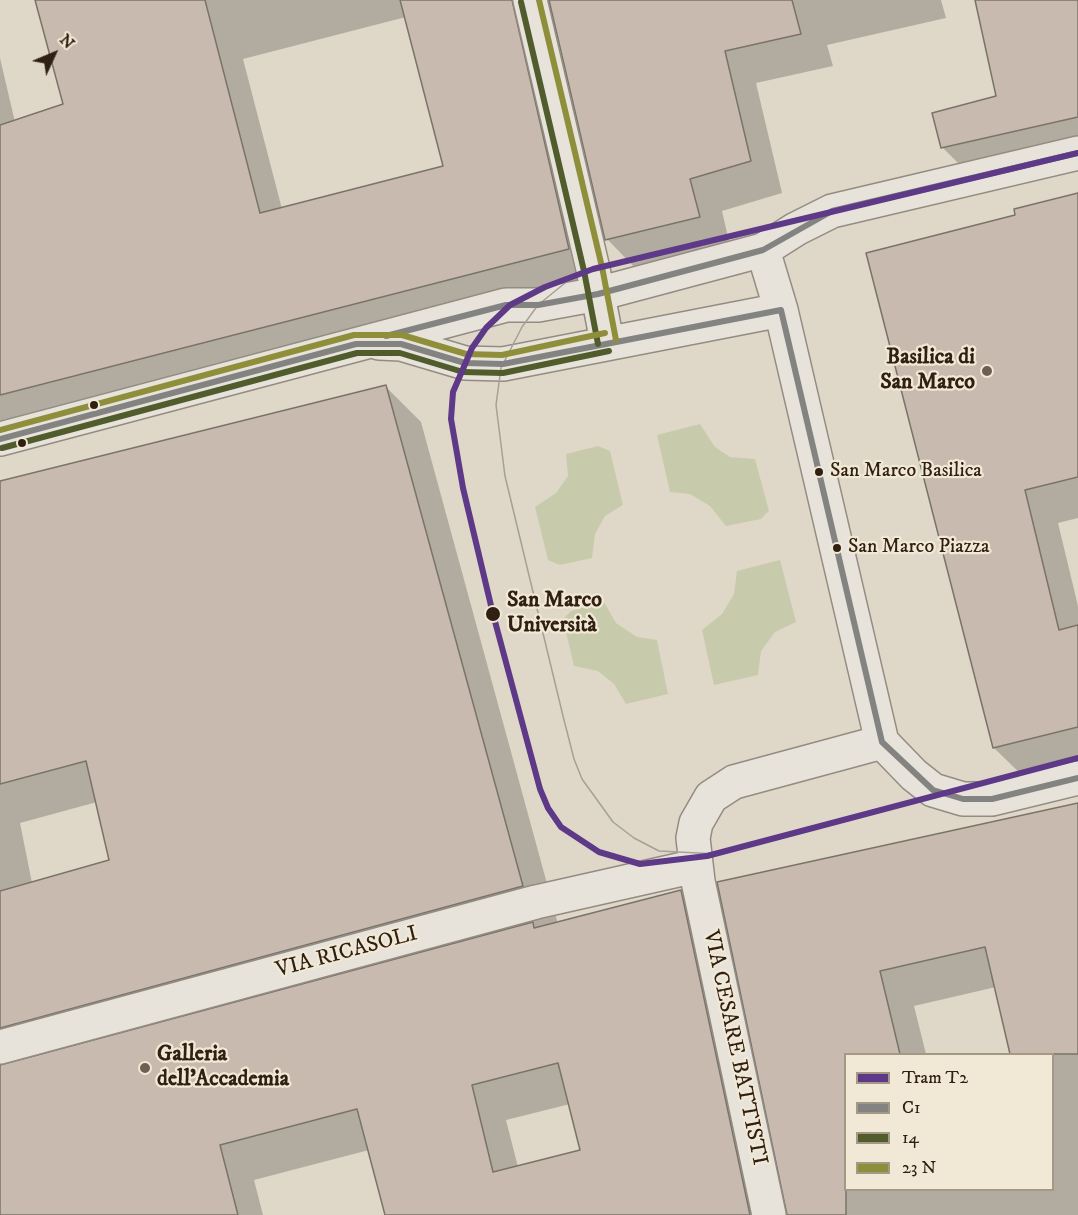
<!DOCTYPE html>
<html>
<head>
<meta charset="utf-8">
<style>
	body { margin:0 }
	#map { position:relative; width:1078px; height:1215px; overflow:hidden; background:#dfd8c8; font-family:"IM FELL DW Pica",serif }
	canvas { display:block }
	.legend { position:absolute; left:844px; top:1053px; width:210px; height:138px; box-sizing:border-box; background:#f1e8d5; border:2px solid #a49887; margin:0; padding:8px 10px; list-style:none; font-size:18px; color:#302013 }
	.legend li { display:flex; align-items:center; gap:12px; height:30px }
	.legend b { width:30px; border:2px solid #a49887 }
	.north { position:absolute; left:24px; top:24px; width:60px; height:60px; -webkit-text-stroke:4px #f1e8d5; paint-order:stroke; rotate:46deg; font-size:16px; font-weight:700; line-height:24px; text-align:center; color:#302013 }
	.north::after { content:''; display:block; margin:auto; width:21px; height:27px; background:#302013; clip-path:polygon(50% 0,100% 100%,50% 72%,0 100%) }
</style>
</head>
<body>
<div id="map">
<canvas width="1078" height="1215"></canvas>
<ul class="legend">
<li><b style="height:8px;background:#5d3988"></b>Tram T2</li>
<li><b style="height:8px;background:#838381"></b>C1</li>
<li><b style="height:8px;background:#515c2d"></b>14</li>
<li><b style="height:8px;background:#8f8f3b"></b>23 N</li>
</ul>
<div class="north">N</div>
</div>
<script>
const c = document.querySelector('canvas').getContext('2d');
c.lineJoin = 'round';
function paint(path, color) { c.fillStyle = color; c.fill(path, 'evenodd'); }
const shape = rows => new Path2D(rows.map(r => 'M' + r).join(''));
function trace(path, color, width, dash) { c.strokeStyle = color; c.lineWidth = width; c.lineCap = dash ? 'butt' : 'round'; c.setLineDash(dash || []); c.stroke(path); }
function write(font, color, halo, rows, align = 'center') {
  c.font = font + ' "IM FELL DW Pica",serif'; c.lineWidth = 4.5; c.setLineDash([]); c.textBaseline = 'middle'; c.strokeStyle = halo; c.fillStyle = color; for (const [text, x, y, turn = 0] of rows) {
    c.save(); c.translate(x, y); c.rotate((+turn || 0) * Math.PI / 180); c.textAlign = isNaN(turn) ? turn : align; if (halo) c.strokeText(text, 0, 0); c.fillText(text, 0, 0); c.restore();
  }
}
const green = shape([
	[700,424,715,447,730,457,755,459,769,511,761,519,726,526,710,506,690,494,670,492,657,435],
	[598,446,610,451,623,505,605,516,595,534,592,558,560,565,548,560,535,507,556,493,568,476,566,454],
	[780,560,796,622,775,632,761,651,758,675,714,685,702,630,722,614,734,594,737,571],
	[604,602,616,623,637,637,657,640,668,694,626,704,614,684,598,671,574,666,563,619,571,611]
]);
const shadow = shape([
	[37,0,941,0,946,18,827,45,833,66,756,83,782,193,722,211,731,250,639,272,607,239,554,16,549,19,601,281,0,437,0,58,15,122,65,105],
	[406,17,445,167,282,209,243,59],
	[979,0,1078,0,1078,158,976,181,943,148,934,114,998,97],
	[1078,194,1078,518,1058,523,1078,606,1078,768,1028,781,994,748,1017,216],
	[386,387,421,422,558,924,680,892,715,927,777,1215,387,1215,369,1150,254,1180,263,1215,0,1215,0,483],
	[97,802,111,861,32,883,20,823],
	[570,1104,582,1151,518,1167,506,1120],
	[1078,804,1078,1215,789,1215,719,883],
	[996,987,1012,1054,1052,1054,1052,1190,846,1190,846,1054,926,1054,914,1006]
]);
const building = shape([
	[35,0,205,0,260,213,443,166,400,0,512,0,569,249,0,395,0,125,63,104,35,0],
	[549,0,792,0,801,34,725,51,751,161,690,179,700,217,605,240,549,0],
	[975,0,1078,0,1078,117,941,148,932,113,996,96,975,0],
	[1078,193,1078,477,1025,490,1059,630,1078,625,1078,727,993,748,866,253,1015,215,1014,209,1078,193],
	[386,385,523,886,0,1028,0,891,109,860,86,761,0,784,0,481,386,385],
	[1078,803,1078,1054,1010,1054,985,947,880,971,900,1054,846,1054,846,1215,787,1215,717,882,1078,803],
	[681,890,750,1215,385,1215,357,1109,220,1145,238,1215,0,1215,0,1065,533,922,534,928,681,890],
	[558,1063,580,1150,493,1172,472,1085,558,1063]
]);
const minor = shape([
	[530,0,593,269,607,342],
	[763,250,781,310,882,742,914,775,933,790,963,799,992,799,1078,778],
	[379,343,401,344,465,363,503,364,781,310],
	[0,439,506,305,538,305,598,294,763,250,796,229,832,211,1078,153],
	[0,1047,536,902,696,866],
	[769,1215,698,881,693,838,696,823,711,797,734,782,882,742]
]);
const tram = shape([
	[591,269,565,283,538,305,522,327,501,368,496,405,505,476,563,716,574,759,582,779,613,822,634,838,659,851,718,854]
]);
const bus1 = shape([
	[386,336,506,305,538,305,598,294,763,250,832,211,1078,153],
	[0,439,356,344,401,344,465,363,503,364,781,310,882,742,933,790,963,799,992,799,1078,778]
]);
const bus2 = shape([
	[521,2,584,271,598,344],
	[2,448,357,353,400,353,463,372,503,373,609,351]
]);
const bus3 = shape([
	[539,0,602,267,616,340],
	[0,430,354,335,402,335,466,354,502,355,605,333]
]);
const tram1 = shape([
	[1078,153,593,269,545,287,510,305,486,328,472,348,453,392,451,419,463,488,493,614,540,789,548,808,561,827,599,852,640,864,707,856,1078,758]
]);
const markers = [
	[987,371,6,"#6d6052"],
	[94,405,5,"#302013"],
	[22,443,5,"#302013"],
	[819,472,5,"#302013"],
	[837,548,5,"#302013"],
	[493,614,8,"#302013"],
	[145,1068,6,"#6d6052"]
];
const busNames = [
	["San Marco Basilica",830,472],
	["San Marco Piazza",848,548]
];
const poiNames = [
	["Basilica di",975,358],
	["San Marco",975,383],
	["Galleria",157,1055,"left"],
	["dell'Accademia",157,1080,"left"]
];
const stopNames = [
	["San Marco",507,601],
	["Università",507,626]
];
const streetNames = [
	["VIA RICASOLI",347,953,-15],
	["VIA CESARE BATTISTI",734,1048,78]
];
paint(green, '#c8cbab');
paint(shadow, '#0003');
paint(building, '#c8baae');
trace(building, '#7a7369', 1.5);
trace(minor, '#938c82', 36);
trace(minor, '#e7e3db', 33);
trace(tram, '#a5a098', 1.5);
trace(bus1, '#838381', 6);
trace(bus2, '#515c2d', 6);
trace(bus3, '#8f8f3b', 6);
trace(tram1, '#5d3988', 6);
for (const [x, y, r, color] of markers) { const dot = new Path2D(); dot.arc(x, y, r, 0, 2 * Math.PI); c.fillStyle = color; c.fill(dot); trace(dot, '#f1e8d5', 2); }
write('20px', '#302013', '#f1e8d5', busNames, 'left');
write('bold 22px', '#302013', '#f1e8d5', poiNames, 'right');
write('bold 22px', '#302013', '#f1e8d5', stopNames, 'left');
write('22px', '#302013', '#f1e8d5', streetNames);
</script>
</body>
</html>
